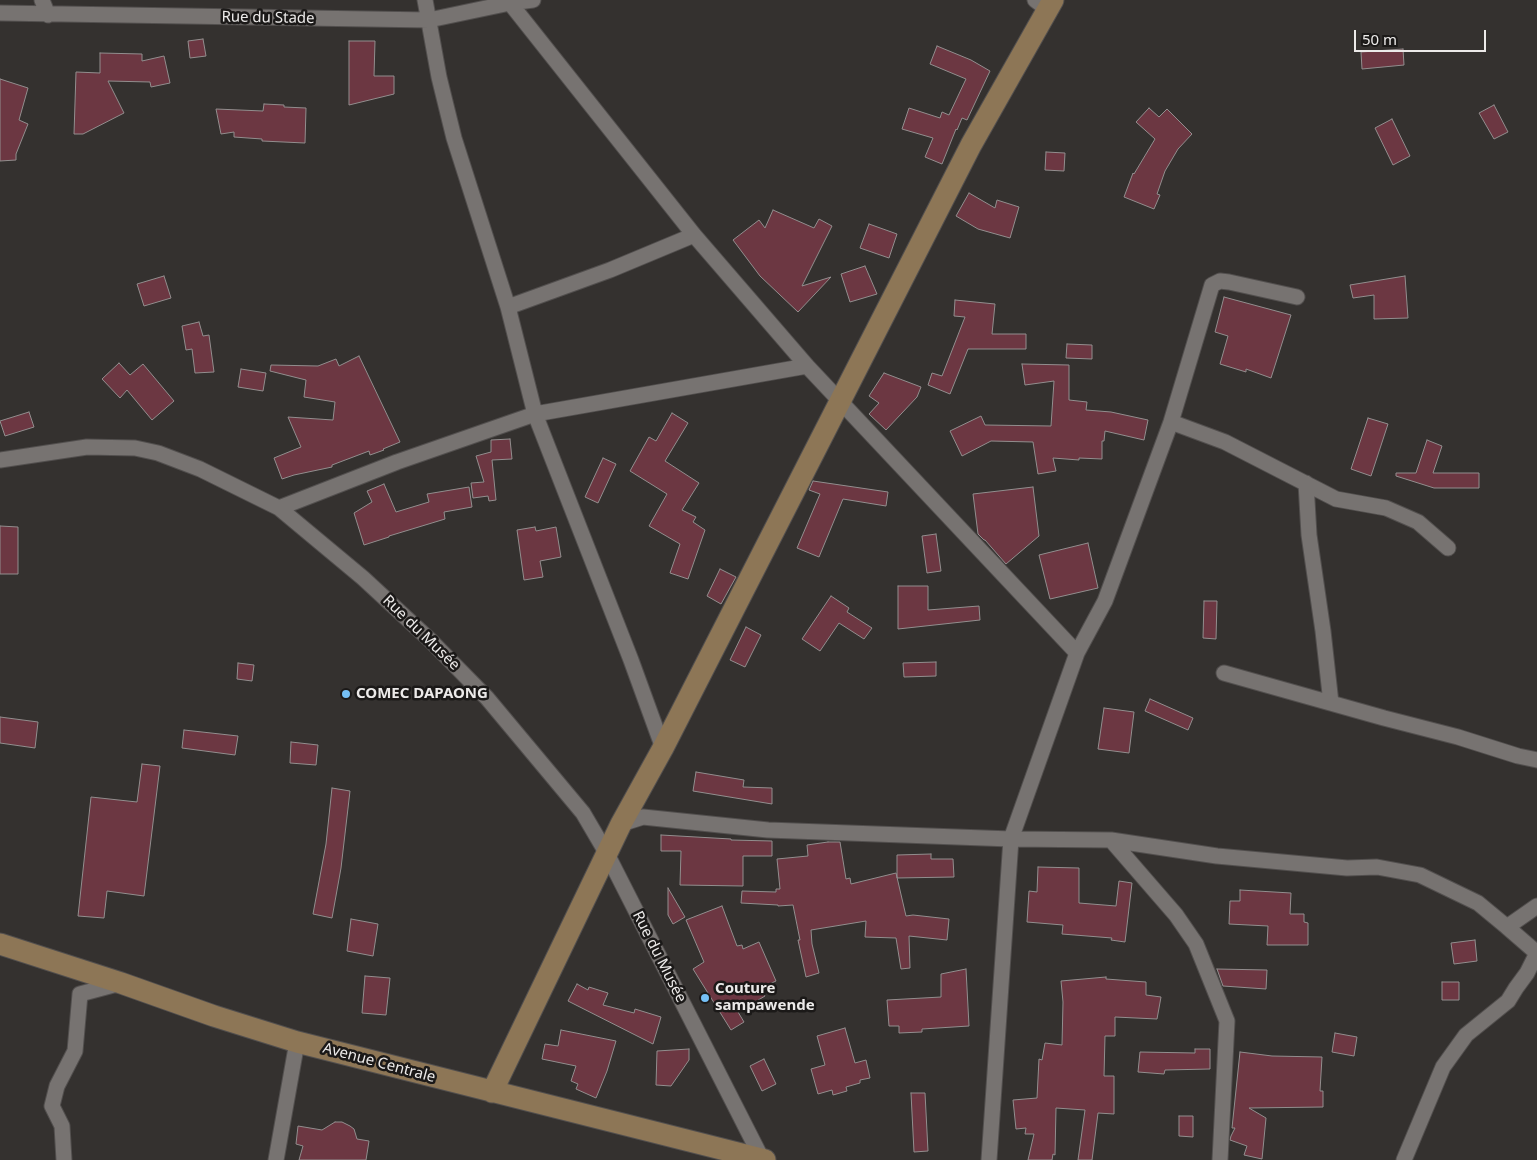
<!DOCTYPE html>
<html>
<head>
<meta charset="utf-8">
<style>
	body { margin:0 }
	#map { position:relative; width:1537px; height:1160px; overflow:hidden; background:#34312f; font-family:"Noto Sans",sans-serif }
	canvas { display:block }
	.scale { position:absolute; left:1354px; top:30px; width:132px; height:22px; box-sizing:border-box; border:2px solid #eceae9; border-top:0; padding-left:6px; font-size:15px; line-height:18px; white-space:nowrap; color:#eceae9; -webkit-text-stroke:4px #1b1918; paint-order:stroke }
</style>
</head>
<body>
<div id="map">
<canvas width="1537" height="1160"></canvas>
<div class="scale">50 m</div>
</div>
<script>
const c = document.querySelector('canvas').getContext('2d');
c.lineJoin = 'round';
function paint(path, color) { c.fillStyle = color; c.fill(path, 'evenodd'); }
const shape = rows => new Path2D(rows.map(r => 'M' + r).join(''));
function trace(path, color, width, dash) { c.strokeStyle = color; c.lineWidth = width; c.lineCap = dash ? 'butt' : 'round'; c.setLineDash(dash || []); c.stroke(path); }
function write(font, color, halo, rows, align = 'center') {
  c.font = font + ' "Noto Sans",sans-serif'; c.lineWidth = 5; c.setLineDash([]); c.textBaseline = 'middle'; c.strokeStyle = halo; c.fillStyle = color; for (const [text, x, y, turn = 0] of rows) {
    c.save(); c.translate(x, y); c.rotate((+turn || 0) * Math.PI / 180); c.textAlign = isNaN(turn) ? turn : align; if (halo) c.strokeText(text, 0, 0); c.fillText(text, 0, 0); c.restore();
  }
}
const building = shape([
	[203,39,206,56,190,58,188,41,203,39],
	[349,41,375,41,374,76,394,76,394,94,349,105,349,41],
	[937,46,971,60,990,71,967,120,962,118,957,130,956,129,942,164,925,157,933,138,902,129,909,108,940,118,942,112,949,115,966,79,930,64,937,46],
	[1403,49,1404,65,1362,69,1361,52,1403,49],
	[100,53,142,54,142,61,164,56,170,83,151,87,150,82,108,81,124,113,83,134,74,134,76,72,100,73,100,53],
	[0,79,28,88,19,120,28,124,16,154,16,160,0,161,0,79],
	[264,104,284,105,284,107,306,108,305,143,262,141,262,139,234,137,234,132,221,134,216,109,263,111,264,104],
	[1494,105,1508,132,1494,139,1479,113,1494,105],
	[1149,108,1159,117,1167,109,1192,134,1178,149,1165,171,1157,194,1160,195,1154,209,1124,197,1133,173,1134,174,1155,139,1136,122,1149,108],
	[1392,119,1410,156,1393,165,1375,128,1392,119],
	[1046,152,1065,153,1064,171,1045,170,1046,152],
	[969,193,995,208,997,200,1019,207,1010,238,978,229,956,216,969,193],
	[773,210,814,228,819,219,832,226,802,286,831,277,798,312,760,276,733,240,759,220,765,228,773,210],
	[869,224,897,234,889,258,860,248,869,224],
	[865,266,877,294,850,302,841,274,865,266],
	[164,276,171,298,144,306,137,284,164,276],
	[1405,276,1408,318,1374,319,1374,295,1353,298,1350,285,1405,276],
	[1224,297,1291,315,1271,378,1246,369,1246,372,1220,364,1228,336,1215,332,1224,297],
	[955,300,995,304,992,334,1026,334,1026,349,968,349,950,394,928,385,932,373,942,376,965,317,954,316,955,300],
	[199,322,203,336,209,335,214,372,195,373,192,349,186,350,182,326,199,322],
	[1067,344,1092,345,1092,359,1066,358,1067,344],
	[359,356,400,442,383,449,384,450,370,455,369,451,332,465,332,467,294,475,282,479,274,458,301,447,288,417,333,420,335,402,304,397,306,380,270,371,271,365,318,366,336,359,339,366,359,356],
	[119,363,130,375,143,364,174,401,152,420,127,390,120,398,102,379,119,363],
	[1022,364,1069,365,1069,400,1087,402,1086,410,1111,412,1148,420,1144,440,1105,431,1104,441,1102,441,1102,459,1079,458,1079,460,1053,458,1056,471,1038,474,1033,442,991,441,962,456,950,431,981,416,985,425,1051,426,1054,381,1025,385,1022,364],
	[241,369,266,373,263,391,238,387,241,369],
	[884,373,921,387,917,397,886,430,869,414,879,403,869,396,884,373],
	[29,412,34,427,5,436,0,421,29,412],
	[672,413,688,423,665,461,699,483,682,510,696,517,693,522,705,530,688,579,670,573,680,544,649,526,667,494,630,471,649,437,656,441,672,413],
	[1368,418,1388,424,1371,476,1351,469,1368,418],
	[510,439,512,459,492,460,496,500,489,501,488,496,473,498,471,483,484,482,476,456,491,452,491,440,510,439],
	[1427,440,1442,446,1433,473,1479,473,1479,488,1434,488,1396,476,1396,473,1416,473,1427,440],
	[603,458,616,464,598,503,585,497,603,458],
	[813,481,888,492,886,506,843,499,819,557,797,548,820,494,809,490,813,481],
	[384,484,396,512,429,502,427,494,469,487,472,507,444,512,445,519,389,536,389,537,364,545,354,513,372,502,367,491,384,484],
	[1033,487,1039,536,1006,564,985,540,984,540,978,534,973,494,1033,487],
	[0,526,18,527,18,574,0,574,0,526],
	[535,527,536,531,556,527,561,557,540,561,543,577,524,580,517,530,535,527],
	[936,534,941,571,927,573,922,536,936,534],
	[1088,543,1098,588,1050,599,1039,555,1088,543],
	[720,569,736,577,721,604,707,596,720,569],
	[898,586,928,586,928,610,979,606,980,620,898,629,898,586],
	[831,596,849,608,847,612,872,628,864,639,839,623,820,651,802,639,831,596],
	[1204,601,1217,601,1216,639,1203,638,1204,601],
	[746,627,761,635,745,667,730,660,746,627],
	[936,662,936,676,904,677,903,663,936,662],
	[238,663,254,665,252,681,237,679,238,663],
	[1150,699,1193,718,1188,730,1145,711,1150,699],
	[1104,708,1134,712,1129,753,1098,749,1104,708],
	[0,717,38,722,35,748,0,743,0,717],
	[184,730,238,736,235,755,182,748,184,730],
	[291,742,318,745,316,765,290,763,291,742],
	[142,764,160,766,144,896,107,891,104,918,78,916,91,797,137,802,142,764],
	[696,772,744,780,743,787,772,788,772,804,693,791,696,772],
	[332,788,350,791,341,868,332,918,313,914,326,844,332,788],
	[661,835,731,839,731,840,772,841,772,856,743,856,743,886,680,885,681,851,661,851,661,835],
	[828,842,840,842,846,879,850,878,851,884,896,873,906,916,913,915,949,919,947,940,909,936,910,968,901,969,896,938,865,937,866,921,811,930,812,944,819,973,806,977,798,940,800,940,793,905,778,906,778,905,741,903,742,891,776,892,776,889,780,889,777,859,808,856,807,845,828,842],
	[931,854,931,859,953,859,954,877,897,878,897,855,931,854],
	[1038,867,1079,868,1079,903,1116,906,1119,881,1132,883,1125,942,1111,940,1112,938,1062,934,1063,925,1027,922,1029,891,1037,892,1038,867],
	[668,888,685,917,673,924,668,915,668,888],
	[1240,890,1291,893,1290,914,1304,914,1304,922,1308,923,1308,945,1267,945,1268,926,1229,924,1230,901,1240,901,1240,890],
	[722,906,737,946,742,945,743,949,759,942,776,981,760,988,765,996,738,1012,744,1022,731,1030,693,969,704,962,686,920,722,906],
	[351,919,378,924,373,956,347,951,351,919],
	[1475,940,1477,961,1454,964,1451,943,1475,940],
	[966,969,969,1026,922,1029,922,1032,899,1033,899,1026,889,1026,887,1000,941,997,941,974,966,969],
	[1217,969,1267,970,1266,989,1223,986,1217,969],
	[365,976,390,978,386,1015,362,1013,365,976],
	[1106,977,1106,979,1146,982,1146,995,1161,997,1157,1019,1115,1017,1115,1036,1105,1036,1104,1076,1114,1076,1114,1114,1098,1113,1092,1160,1078,1160,1085,1110,1056,1108,1055,1155,1053,1154,1052,1160,1028,1160,1034,1134,1025,1134,1026,1128,1016,1129,1013,1100,1037,1098,1039,1059,1042,1060,1045,1043,1062,1045,1063,1002,1061,981,1106,977],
	[1442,982,1459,982,1459,1000,1442,1000,1442,982],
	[577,984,588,990,589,987,608,993,603,1005,634,1013,635,1009,661,1017,653,1044,568,1001,577,984],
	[845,1028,855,1063,866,1060,870,1078,860,1080,860,1083,846,1087,847,1091,833,1095,832,1090,818,1094,811,1069,825,1065,817,1036,845,1028],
	[561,1030,616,1041,607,1071,596,1098,576,1089,578,1084,571,1081,576,1066,542,1059,545,1044,558,1046,561,1030],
	[1335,1033,1357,1037,1354,1056,1332,1052,1335,1033],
	[689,1049,689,1060,671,1086,656,1085,657,1051,689,1049],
	[1195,1049,1210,1049,1210,1069,1165,1070,1164,1074,1138,1072,1140,1052,1195,1053,1195,1049],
	[1240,1052,1272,1056,1322,1057,1320,1091,1323,1091,1323,1107,1249,1108,1266,1118,1262,1159,1244,1155,1247,1146,1230,1140,1231,1136,1235,1128,1232,1128,1240,1052],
	[764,1059,776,1084,762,1091,750,1066,764,1059],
	[911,1093,925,1093,928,1151,914,1152,911,1093],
	[1179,1116,1193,1116,1193,1137,1179,1136,1179,1116],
	[335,1122,342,1122,350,1126,354,1129,357,1139,369,1141,366,1160,299,1160,303,1146,296,1144,298,1126,322,1130,335,1122]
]);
const street = shape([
	[42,0,48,15],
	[425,0,439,77,454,138,508,307,535,414,631,660,663,748],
	[1035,0,1047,9],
	[510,3,694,235,807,366,1077,653,1011,839,989,1160],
	[0,13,429,20,510,3,533,0],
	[508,307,610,270,694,235],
	[1171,422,1225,442,1336,499,1386,508,1418,522,1448,548],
	[0,460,87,447,135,448,158,453,200,469,279,508,363,578,430,640,487,698,583,813,607,854,762,1159,760,1160],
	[1306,483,1309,535,1323,631,1331,703],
	[279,508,397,462,535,414,807,366],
	[1077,653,1105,601,1171,422,1212,285,1220,281,1229,282,1297,297],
	[1224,673,1384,718,1458,737,1518,756,1537,760],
	[621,824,643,817,768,830,1011,839,1111,840,1176,915,1196,944,1227,1021,1220,1160],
	[1111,840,1217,856,1347,868,1377,867,1420,875,1478,903,1507,927,1537,906],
	[64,1160,62,1126,52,1106,57,1086,75,1051,80,994,121,983],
	[276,1160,297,1042],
	[1404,1160,1443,1067,1466,1035,1508,1001,1516,988,1527,973,1537,953,1507,927]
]);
const secondary = shape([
	[0,944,121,983,214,1016,297,1042,765,1160],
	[492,1092,621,824,663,748,971,145,1053,0]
]);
const markers = [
	[346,694,5,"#75c0f6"],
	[705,998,5,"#75c0f6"]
];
const streetNames = [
	["Rue du Stade",268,18,1],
	["Rue du Musée",421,633,44],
	["Rue du Musée",659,957,63],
	["Avenue Centrale",379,1063,15]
];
const poiNames = [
	["COMEC DAPAONG",356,694],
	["Couture",715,989],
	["sampawende",715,1006]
];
paint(building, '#6c3742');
trace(building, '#928e8e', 1);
trace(street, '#524f4e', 17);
trace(secondary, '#524f4e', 23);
trace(street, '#777371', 15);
trace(secondary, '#8d7656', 21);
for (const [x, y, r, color] of markers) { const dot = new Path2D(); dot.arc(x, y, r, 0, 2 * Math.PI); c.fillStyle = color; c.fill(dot); trace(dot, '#1b1918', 2); }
write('15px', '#eceae9', '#1b1918', streetNames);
write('bold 15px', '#eceae9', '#1b1918', poiNames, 'left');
</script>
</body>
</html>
